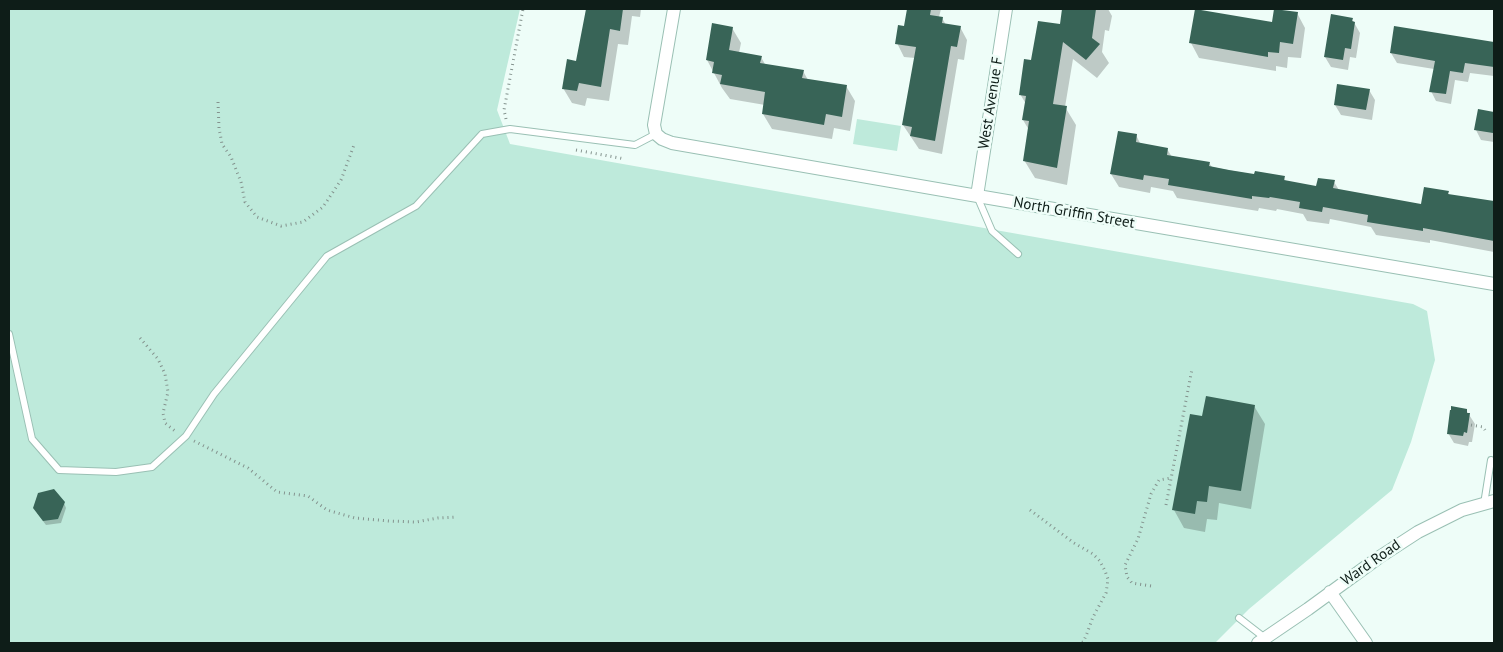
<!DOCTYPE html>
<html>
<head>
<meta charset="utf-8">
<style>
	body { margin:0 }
	#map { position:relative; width:1503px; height:652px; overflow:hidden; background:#eefdf8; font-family:"PT Sans",sans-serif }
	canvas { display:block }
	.frame { position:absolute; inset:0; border:10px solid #0e1d18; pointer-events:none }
</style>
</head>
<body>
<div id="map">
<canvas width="1503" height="652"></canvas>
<div class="frame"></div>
</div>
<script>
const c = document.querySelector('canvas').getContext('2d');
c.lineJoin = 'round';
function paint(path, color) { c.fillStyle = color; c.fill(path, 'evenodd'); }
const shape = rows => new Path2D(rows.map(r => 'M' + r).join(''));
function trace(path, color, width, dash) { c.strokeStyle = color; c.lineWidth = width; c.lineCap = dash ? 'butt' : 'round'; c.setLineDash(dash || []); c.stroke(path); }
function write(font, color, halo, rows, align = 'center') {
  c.font = font + ' "PT Sans",sans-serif'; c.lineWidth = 5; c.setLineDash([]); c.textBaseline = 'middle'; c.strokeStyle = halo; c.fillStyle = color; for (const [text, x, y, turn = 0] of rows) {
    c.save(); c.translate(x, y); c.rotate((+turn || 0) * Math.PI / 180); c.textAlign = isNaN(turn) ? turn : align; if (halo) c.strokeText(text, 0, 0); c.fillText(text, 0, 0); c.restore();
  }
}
const green = shape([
	[9,9,520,9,497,110,510,144,1413,304,1427,311,1435,360,1411,442,1392,490,1249,609,1215,643,9,643],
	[857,119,901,126,897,151,853,144]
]);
const shadow = shape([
	[587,9,641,9,640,17,632,16,628,45,618,44,609,101,587,98,585,106,572,103,563,88,578,62],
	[909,9,941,9,939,17,942,18,946,25,960,27,967,40,964,60,958,59,942,154,919,149,903,125,915,58,904,57,897,43,906,27],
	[1063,9,1108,9,1112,16,1109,31,1105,30,1102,52,1109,63,1097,78,1073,59,1065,107,1076,125,1067,185,1035,178,1024,160,1029,130,1023,120,1026,104,1020,94,1032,61,1061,25],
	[1297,13,1305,28,1301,58,1288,57,1287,68,1276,66,1276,71,1199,58,1191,43,1273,23],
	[1352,19,1360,33,1356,58,1350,57,1348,70,1331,67,1325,57],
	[732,28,741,43,739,53,761,57,766,66,803,71,808,80,846,86,855,101,850,131,834,128,832,139,772,129,763,114,765,105,730,99,722,88,707,60],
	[1395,28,1494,43,1494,76,1470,73,1468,82,1455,80,1451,104,1436,101,1431,91,1434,69,1397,63,1391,53],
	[1369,90,1375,100,1372,120,1341,115,1335,105],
	[1479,111,1494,113,1494,142,1481,140,1476,130],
	[1119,132,1136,135,1141,145,1167,149,1172,157,1209,163,1212,167,1255,175,1284,177,1286,182,1317,187,1334,182,1339,190,1422,206,1448,192,1449,195,1494,202,1494,252,1430,240,1430,243,1376,235,1371,227,1330,219,1329,224,1307,221,1303,214,1277,209,1276,211,1259,208,1258,211,1177,198,1173,191,1151,187,1150,193,1119,187,1111,174],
	[1254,406,1265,424,1251,509,1219,503,1217,520,1207,519,1205,532,1184,528,1174,510,1203,418],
	[1466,410,1475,424,1472,442,1469,442,1468,446,1454,443,1448,433],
	[64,503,66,508,61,523,46,525,37,513]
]);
const building = shape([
	[586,9,623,9,620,31,610,29,601,87,579,83,577,91,562,89,567,59,576,61],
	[907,9,931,9,930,15,943,17,942,23,961,26,957,47,951,46,935,141,910,136,912,127,902,125,916,47,895,44,898,25,904,26],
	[1062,9,1096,9,1092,38,1100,44,1086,60,1063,42,1053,104,1067,106,1057,168,1023,161,1029,121,1022,120,1026,96,1019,95,1024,59,1031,60,1038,21,1060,24],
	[1195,9,1272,22,1274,9,1298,12,1293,44,1280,42,1279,53,1268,52,1268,57,1189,43],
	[1331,14,1353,18,1352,21,1355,22,1351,49,1345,48,1343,60,1324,57],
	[712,23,733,27,729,50,762,56,760,63,804,70,802,78,847,85,842,117,826,114,824,125,762,114,765,92,720,84,722,75,712,73,714,62,706,60],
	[1394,26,1494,42,1494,67,1465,63,1463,73,1450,71,1446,94,1429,92,1435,61,1390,53],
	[1337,84,1370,89,1366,110,1334,105],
	[1478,109,1494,112,1493,133,1474,130],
	[1118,131,1137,134,1136,142,1168,148,1167,155,1210,162,1209,166,1229,170,1254,174,1255,171,1285,176,1284,180,1316,186,1318,178,1335,180,1333,188,1421,204,1424,187,1449,191,1448,194,1494,201,1494,241,1423,228,1423,231,1367,222,1368,215,1323,207,1322,212,1299,208,1300,202,1270,197,1269,198,1252,196,1252,199,1168,185,1169,179,1144,175,1143,180,1110,174],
	[1206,396,1255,405,1241,491,1209,486,1207,502,1197,501,1195,514,1172,510,1190,414,1202,416],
	[1451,406,1467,409,1467,413,1470,413,1467,433,1464,432,1463,436,1447,434,1450,410,1451,410],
	[54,489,65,502,58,519,43,521,33,508,38,493]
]);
const path = shape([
	[218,102,219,128,222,144,231,157,241,182,245,202,257,217,281,226,303,222,323,207,341,180,354,145],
	[506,119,504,110,523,9],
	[576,150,625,159],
	[140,338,158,359,165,374,168,392,163,413,165,423,175,431],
	[1471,425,1483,427,1485,430],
	[194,441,248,468,277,492,308,496,327,510,355,518,389,521,416,522,438,518,456,517],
	[1166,505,1192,369],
	[1030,510,1074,543,1093,554,1100,561,1105,571,1108,579,1106,593,1093,617,1086,636,1083,642,1080,643],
	[1151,586,1132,583,1127,577,1125,565,1138,539,1151,494,1159,480,1171,478]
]);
const lane = shape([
	[977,196,992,231,1018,254],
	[9,334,32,439,59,470,116,472,152,467,186,436,214,394,327,256,416,206,482,134,510,129,635,145,656,134],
	[1484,504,1491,460],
	[1239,618,1265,638]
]);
const street = shape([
	[674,9,654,125,656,134,662,139,672,143,960,193,1494,284],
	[977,196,1006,9],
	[1330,592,1366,643],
	[1258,643,1308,609,1378,558,1418,532,1462,510,1494,501]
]);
const streetNames = [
	["West Avenue F",991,103,-81],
	["North Griffin Street",1074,213,10],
	["Ward Road",1371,563,-35]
];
paint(green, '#beeadb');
paint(shadow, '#0003');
paint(building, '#386457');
trace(lane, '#9ac0b4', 8);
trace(street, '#9ac0b4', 14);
trace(path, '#84938e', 3, [1, 4]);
trace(lane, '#fff', 6);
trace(street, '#fff', 12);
write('15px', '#0e1d18', '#eefdf8', streetNames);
</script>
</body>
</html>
